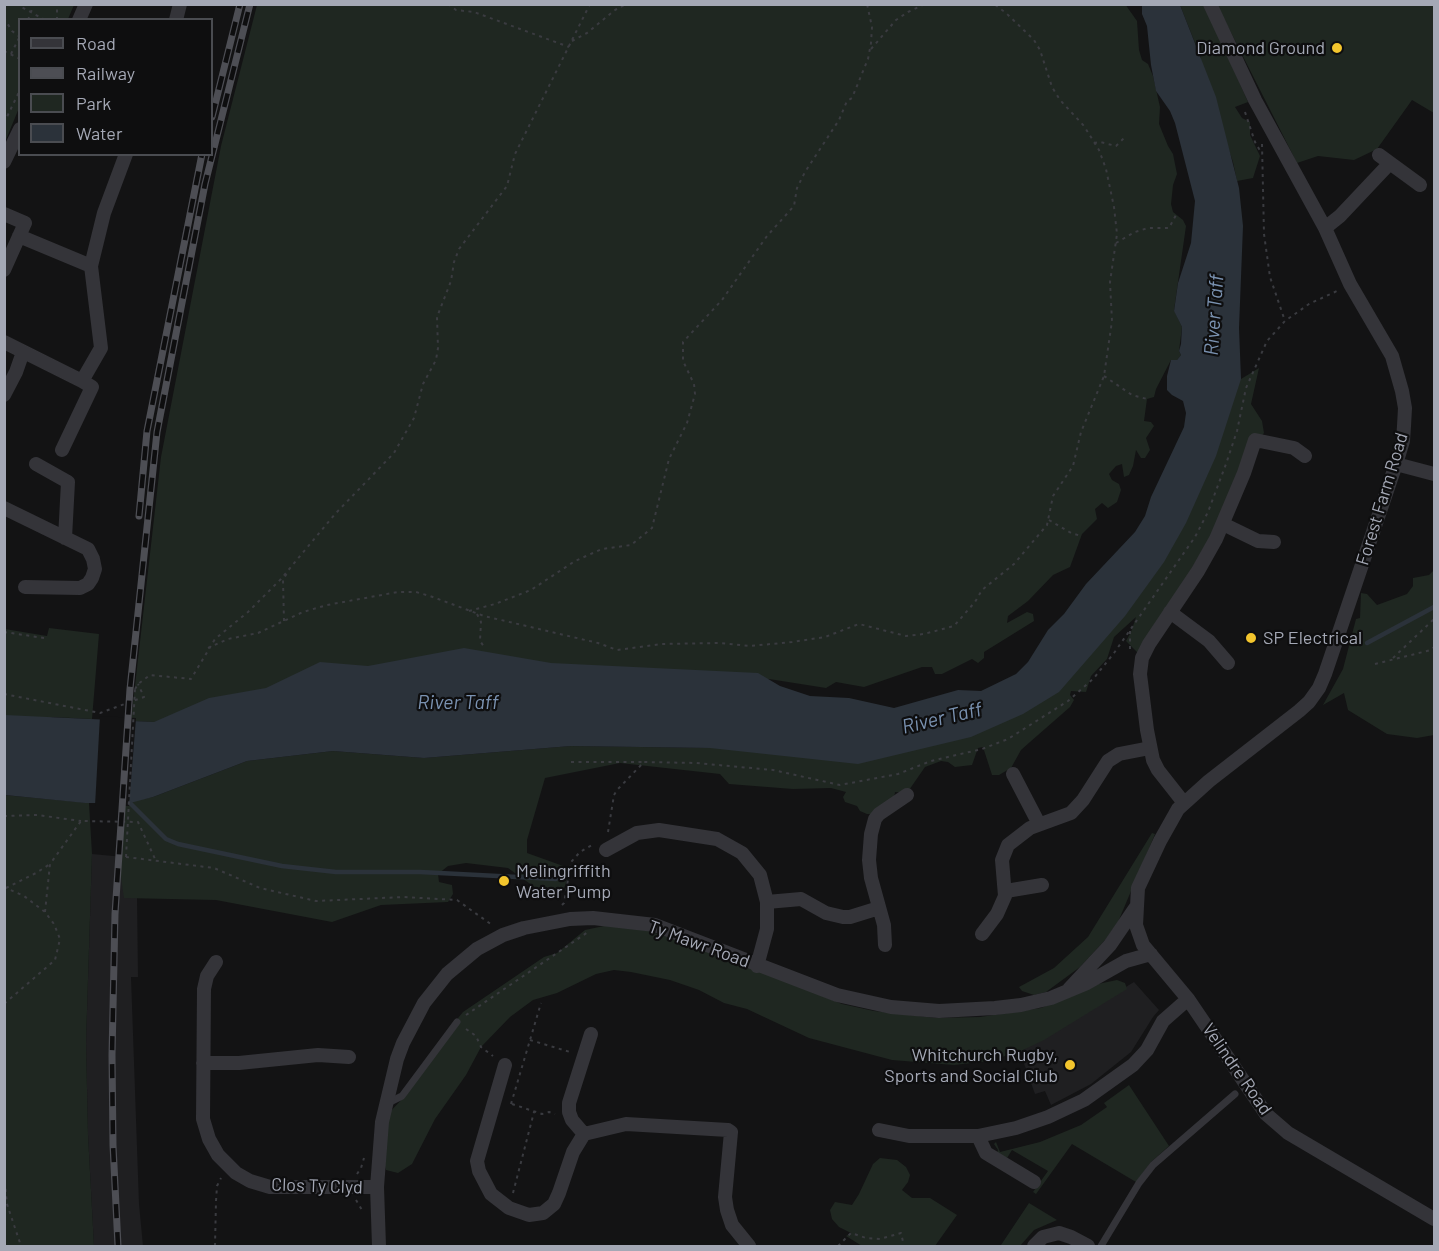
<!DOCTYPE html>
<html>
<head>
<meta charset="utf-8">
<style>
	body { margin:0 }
	#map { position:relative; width:1439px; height:1251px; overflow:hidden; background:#131314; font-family:Barlow,sans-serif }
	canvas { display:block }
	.frame { position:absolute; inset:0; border:6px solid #a4a8b5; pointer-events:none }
	.legend { position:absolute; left:18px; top:18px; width:195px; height:138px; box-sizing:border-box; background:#0e0e0f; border:2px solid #4a4c51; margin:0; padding:8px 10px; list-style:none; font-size:18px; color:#a4a8b5 }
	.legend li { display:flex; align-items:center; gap:12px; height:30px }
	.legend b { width:30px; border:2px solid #4a4c51 }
</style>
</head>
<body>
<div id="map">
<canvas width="1439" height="1251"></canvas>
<div class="frame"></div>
<ul class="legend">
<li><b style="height:8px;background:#343439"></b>Road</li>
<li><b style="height:8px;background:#4d4e54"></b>Railway</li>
<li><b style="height:16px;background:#1f2721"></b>Park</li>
<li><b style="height:16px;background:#2b323a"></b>Water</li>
</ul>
</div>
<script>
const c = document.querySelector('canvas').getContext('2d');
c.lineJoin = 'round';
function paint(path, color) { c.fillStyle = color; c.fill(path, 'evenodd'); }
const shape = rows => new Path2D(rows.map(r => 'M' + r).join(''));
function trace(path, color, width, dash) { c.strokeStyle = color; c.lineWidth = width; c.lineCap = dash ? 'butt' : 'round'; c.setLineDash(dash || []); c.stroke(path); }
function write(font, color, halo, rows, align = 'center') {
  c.font = font + ' Barlow,sans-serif'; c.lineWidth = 4.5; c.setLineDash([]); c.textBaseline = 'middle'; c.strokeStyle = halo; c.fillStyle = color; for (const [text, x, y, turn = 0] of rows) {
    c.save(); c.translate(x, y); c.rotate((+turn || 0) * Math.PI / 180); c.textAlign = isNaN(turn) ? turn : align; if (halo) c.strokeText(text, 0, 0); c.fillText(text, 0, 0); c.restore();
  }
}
const built = shape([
	[92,854,124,857,137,895,138,977,131,977,139,1204,143,1246,94,1246,88,1135,86,1042],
	[1134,982,1159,1010,1153,1017,1131,1052,1091,1084,1051,1105,1045,1091,1035,1094,1017,1044,1061,1026]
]);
const green = shape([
	[5,4,74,5,68,19,20,20,19,108,5,142],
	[1125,4,1137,21,1139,50,1142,60,1148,64,1153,76,1160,107,1159,124,1168,146,1173,154,1177,174,1173,185,1171,204,1173,212,1183,220,1186,226,1174,310,1182,327,1179,351,1181,355,1177,360,1171,360,1156,389,1154,397,1147,399,1144,421,1151,422,1154,426,1146,438,1150,450,1145,458,1141,458,1136,450,1133,466,1129,475,1124,477,1122,464,1116,466,1109,474,1112,480,1119,484,1121,490,1117,502,1108,508,1102,503,1095,509,1097,519,1082,534,1070,567,1053,575,1028,601,1008,616,1007,623,1027,612,1033,614,1034,621,984,652,984,658,978,663,972,659,942,674,935,674,932,667,922,667,864,687,836,682,826,688,769,679,154,722,131,721,161,457,221,146,257,5],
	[1180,5,1205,5,1248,102,1235,107,1242,118,1250,122,1250,135,1260,156,1253,178,1237,181,1233,162,1200,66,1201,58],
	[1217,5,1434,5,1434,113,1412,100,1377,149,1354,160,1318,156,1297,163],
	[1259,368,1251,404,1262,421,1264,433,1242,461,1215,530,1140,655,1126,641,1131,632,1136,617,1114,637,1107,659,1091,676,1086,692,1071,691,1070,695,1074,700,1070,707,1030,742,1021,750,1011,768,999,775,992,775,983,747,978,748,972,765,955,767,948,762,941,761,925,767,907,793,895,792,894,799,875,814,867,814,860,811,857,806,845,802,843,797,846,792,831,788,793,789,729,784,720,774,620,763,545,778,527,840,527,853,566,867,568,877,563,891,547,896,508,868,466,863,448,866,438,874,439,882,452,885,453,894,448,902,381,905,332,922,216,900,124,898,118,857,122,803,153,797,247,761,333,751,424,758,571,746,710,748,1028,700,1233,381,1241,379],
	[1434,570,1434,735,1417,738,1387,734,1348,710,1344,693,1323,705,1343,669,1356,619,1360,618,1361,593,1367,594,1377,605,1407,594,1413,586,1413,578,1429,575],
	[49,628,99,634,92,719,53,717,5,729,5,629,47,636],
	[4,795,89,803,92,854,86,1042,88,1135,94,1246,5,1246],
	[1152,833,1155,834,1118,922,1106,939,1080,967,1046,992,1034,995,1022,991,1019,987,1054,968,1088,937],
	[621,925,648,931,707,949,842,1004,874,1011,936,1018,980,1017,1041,1008,1098,984,1117,980,1125,983,1127,989,1044,1040,1021,1051,989,1061,954,1065,892,1060,809,1038,747,1009,724,1003,699,990,670,980,631,972,614,970,596,974,557,993,533,1000,510,1017,481,1047,466,1075,435,1119,412,1164,398,1173,386,1170,383,1159,386,1116,406,1095,449,1029,463,1012,544,957,557,953,585,930,604,926],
	[1129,1085,1169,1146,1151,1162,1136,1182,1072,1144,1036,1194,1033,1192,1048,1171,1012,1150,1007,1158,997,1153,998,1150,994,1144,996,1142,1000,1152,1040,1142,1081,1125,1107,1107,1104,1103],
	[880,1158,897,1160,906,1167,910,1175,908,1182,902,1190,912,1198,930,1198,957,1215,935,1246,862,1246,846,1236,851,1233,839,1227,832,1219,830,1210,835,1202,852,1205,859,1194,873,1164],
	[1029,1203,1057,1220,1034,1230,1020,1246,1003,1246,1001,1245]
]);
const water = shape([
	[1142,5,1180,5,1216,97,1239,188,1243,226,1239,328,1241,379,1216,456,1186,523,1164,562,1125,616,1059,692,1023,714,971,737,858,764,710,748,571,746,424,758,333,751,247,761,153,797,130,803,85,803,5,795,5,715,154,722,209,698,266,688,320,662,368,666,464,648,551,663,758,673,780,686,810,696,849,698,894,708,958,690,981,691,1016,674,1028,662,1048,630,1064,614,1086,584,1135,532,1145,516,1151,497,1184,427,1186,413,1183,401,1172,395,1167,390,1167,376,1171,360,1177,360,1181,355,1179,351,1181,344,1182,327,1174,311,1178,283,1191,243,1195,201,1175,123,1170,111,1156,91,1151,65,1147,26,1142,14]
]);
const pier = shape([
	[100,716,136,718,129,806,95,806]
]);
const stream = shape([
	[1367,643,1434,607],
	[130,803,166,839,178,844,282,866,336,872,420,872,556,879]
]);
const path = shape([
	[16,4,45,20],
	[448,4,456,10,474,12,569,47],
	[4,18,12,31,20,37],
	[28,20,34,4],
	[57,20,57,4],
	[572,41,587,33,615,10,626,4],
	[871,49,896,20,908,12,925,4],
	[4,51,20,59],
	[11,54,19,38],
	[1245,112,1255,142,1262,154],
	[4,123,20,90],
	[1094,143,1100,142,1116,146,1126,136],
	[1262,144,1264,234,1270,277,1285,321],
	[1116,243,1135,232,1148,228,1169,228,1176,215],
	[1104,376,1132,395,1147,399],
	[1049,520,1071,533,1081,536],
	[469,611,495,604,531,590,575,561,602,549,631,545,652,528,669,459,687,423,695,394,694,384,683,361,683,342,722,300,767,236,794,206,797,188,805,172,839,120,847,101,852,98,868,59,871,43,872,27,867,4],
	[477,614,481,622,480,641,485,648],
	[284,621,283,580,287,573],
	[1130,631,1130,650],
	[4,632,44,638],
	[208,648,228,639,258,633,303,612,327,605,398,592,416,592,430,596,484,616,598,643,617,650,662,644,719,643,750,646,792,642,825,637,859,624,906,636,924,634,954,626,975,602,982,590,1014,564,1047,525,1053,496,1073,466,1081,432,1104,376,1112,321,1110,282,1117,234,1114,207,1106,169,1099,150,1084,126,1060,100,1052,87,1040,50,1034,40,1006,13,994,4],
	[1393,658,1434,619],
	[1375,664,1431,650,1434,647],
	[135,689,138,684,150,675,191,679,215,639,248,612,281,579,335,514,394,453,414,418,423,384,436,360,438,348,437,317,451,281,454,262,459,249,507,186,515,154,590,4],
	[4,694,100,713,144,697,138,684],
	[571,762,644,762],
	[4,816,37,815,81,821],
	[608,832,614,795,617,790,644,762,696,763,773,770,840,785,898,774,931,761,982,749,1008,739,1068,701,1094,678,1114,653,1195,537,1208,512,1226,464,1237,431,1246,388,1267,341,1285,321,1309,304,1337,291],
	[126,857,214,868,260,888,316,901,404,897,457,900,492,925],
	[4,887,24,896,45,912,54,924,60,939,55,960,4,1004],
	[6,888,36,873,50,864],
	[562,905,564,903,571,862,580,852,594,844],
	[45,912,50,864,81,821,138,822,156,861],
	[466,1015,588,932],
	[466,1029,476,1036,481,1047,493,1056],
	[530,1040,570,1052],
	[511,1104,541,1003],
	[512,1104,542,1114,549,1112,555,1114],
	[4,1174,7,1204,21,1246],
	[357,1174,361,1168,364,1158],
	[513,1193,534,1112],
	[356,1200,362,1210],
	[215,1246,216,1201,217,1186,221,1178],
	[838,1246,851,1233,866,1238,880,1239,901,1233,904,1246]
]);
const service = shape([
	[388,1103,402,1096,457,1022],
	[1101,1246,1139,1183,1153,1165,1235,1094]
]);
const minor = shape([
	[1210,4,1255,100,1325,228,1350,284,1392,356,1402,391,1405,408,1404,426,1403,441,1396,464,1325,674,1319,688,1309,702,1299,711,1209,781,1178,809,1160,841,1138,888,1136,925,1143,945,1188,999,1266,1114,1288,1133,1434,1219],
	[79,20,86,4],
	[176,20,180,4],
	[1379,155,1420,185],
	[4,162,20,129],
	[4,214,25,223,4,270],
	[1325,228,1340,216,1390,163],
	[19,236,91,266],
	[4,342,82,381,101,348,91,266,104,213,126,154],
	[4,395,16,372,23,352],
	[62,450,92,387,82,381],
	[36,464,68,482,65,538],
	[1396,464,1434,474],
	[4,508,88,549,93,559,95,569,92,578,88,584,80,588,25,587],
	[1223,524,1258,541,1274,542],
	[1170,612,1209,641,1228,663],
	[1013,774,1039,824],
	[1184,803,1158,770,1153,760,1147,730,1140,674,1142,658,1149,644,1198,571,1216,539,1244,473,1255,440,1294,448,1305,456],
	[606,850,637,833,659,830,717,839,742,853,760,875,767,902,767,929,757,966],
	[1006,891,1042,885],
	[767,902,801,899,826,913,843,917,850,917,879,908],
	[982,934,997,914,1005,896,1002,860,1008,845,1030,828,1071,813,1083,800,1108,761,1119,754,1150,748],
	[885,945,884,925,871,878,869,860,871,834,875,819,879,814,907,795],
	[216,962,207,976,204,989,203,1119,209,1139,218,1155,236,1173,250,1181,270,1187,377,1187],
	[1069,989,1110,945,1136,907],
	[203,1063,239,1063,318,1055,349,1057],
	[505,1065,477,1161,479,1171,491,1194,509,1208,529,1215,543,1213,554,1204,559,1193,573,1152,584,1134,626,1124,728,1130,731,1132,725,1197,727,1210,732,1225,749,1246],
	[879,1130,909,1136,978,1136,1016,1128,1048,1117,1084,1100,1133,1065,1147,1050,1163,1021,1188,999],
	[584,1134,572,1120,569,1112,569,1103,591,1034],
	[978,1136,986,1153,1034,1182],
	[379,1246,377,1187,382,1122,397,1059,403,1043,424,1003,447,974,477,949,503,935,524,928,570,919,593,918,655,925,837,995,891,1007,939,1011,995,1008,1021,1005,1051,998,1087,983,1126,961,1151,954],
	[1034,1246,1043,1237,1059,1233,1071,1237,1088,1246]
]);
const rail = shape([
	[212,117,240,4],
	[139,516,147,431,202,154],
	[118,1246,113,1145,112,1055,115,914,130,689,157,432,205,184,250,4]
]);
const pathBridge = shape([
	[126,857,135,689]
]);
const markers = [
	[1337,48,6,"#f3c52d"],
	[1251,638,6,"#f3c52d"],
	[504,881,6,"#f3c52d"],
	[1070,1065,6,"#f3c52d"]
];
const poiNames = [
	["Diamond Ground",1325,48],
	["SP Electrical",1263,638,"left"],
	["Melingriffith",516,871,"left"],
	["Water Pump",516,892,"left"],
	["Whitchurch Rugby,",1058,1055],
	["Sports and Social Club",1058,1076]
];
const streetNames = [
	["Forest Farm Road",1382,499,-73],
	["Ty Mawr Road",699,944,20],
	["Velindre Road",1237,1069,55],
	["Clos Ty Clyd",317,1186,2]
];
const waterNames = [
	["River Taff",1214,315,-86],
	["River Taff",458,702],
	["River Taff",942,718,-13]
];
paint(built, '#1f1f21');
paint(green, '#1f2721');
paint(water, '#2b323a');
paint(pier, '#131314');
trace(stream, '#2b323a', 4.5);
trace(path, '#3a3b40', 2, [3, 4.5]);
trace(service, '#343439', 7);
trace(minor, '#343439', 14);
trace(rail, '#4d4e54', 7);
trace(rail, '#0e0e0f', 4.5, [14]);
trace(pathBridge, '#3a3b40', 2, [3, 4.5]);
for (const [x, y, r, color] of markers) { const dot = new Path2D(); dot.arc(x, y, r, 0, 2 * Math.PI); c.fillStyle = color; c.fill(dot); trace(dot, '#0e0e0f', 2); }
write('18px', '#a4a8b5', '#0e0e0f', poiNames, 'right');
write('18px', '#a4a8b5', '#0e0e0f', streetNames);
write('italic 20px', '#7a92b1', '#0e0e0f', waterNames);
</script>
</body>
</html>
